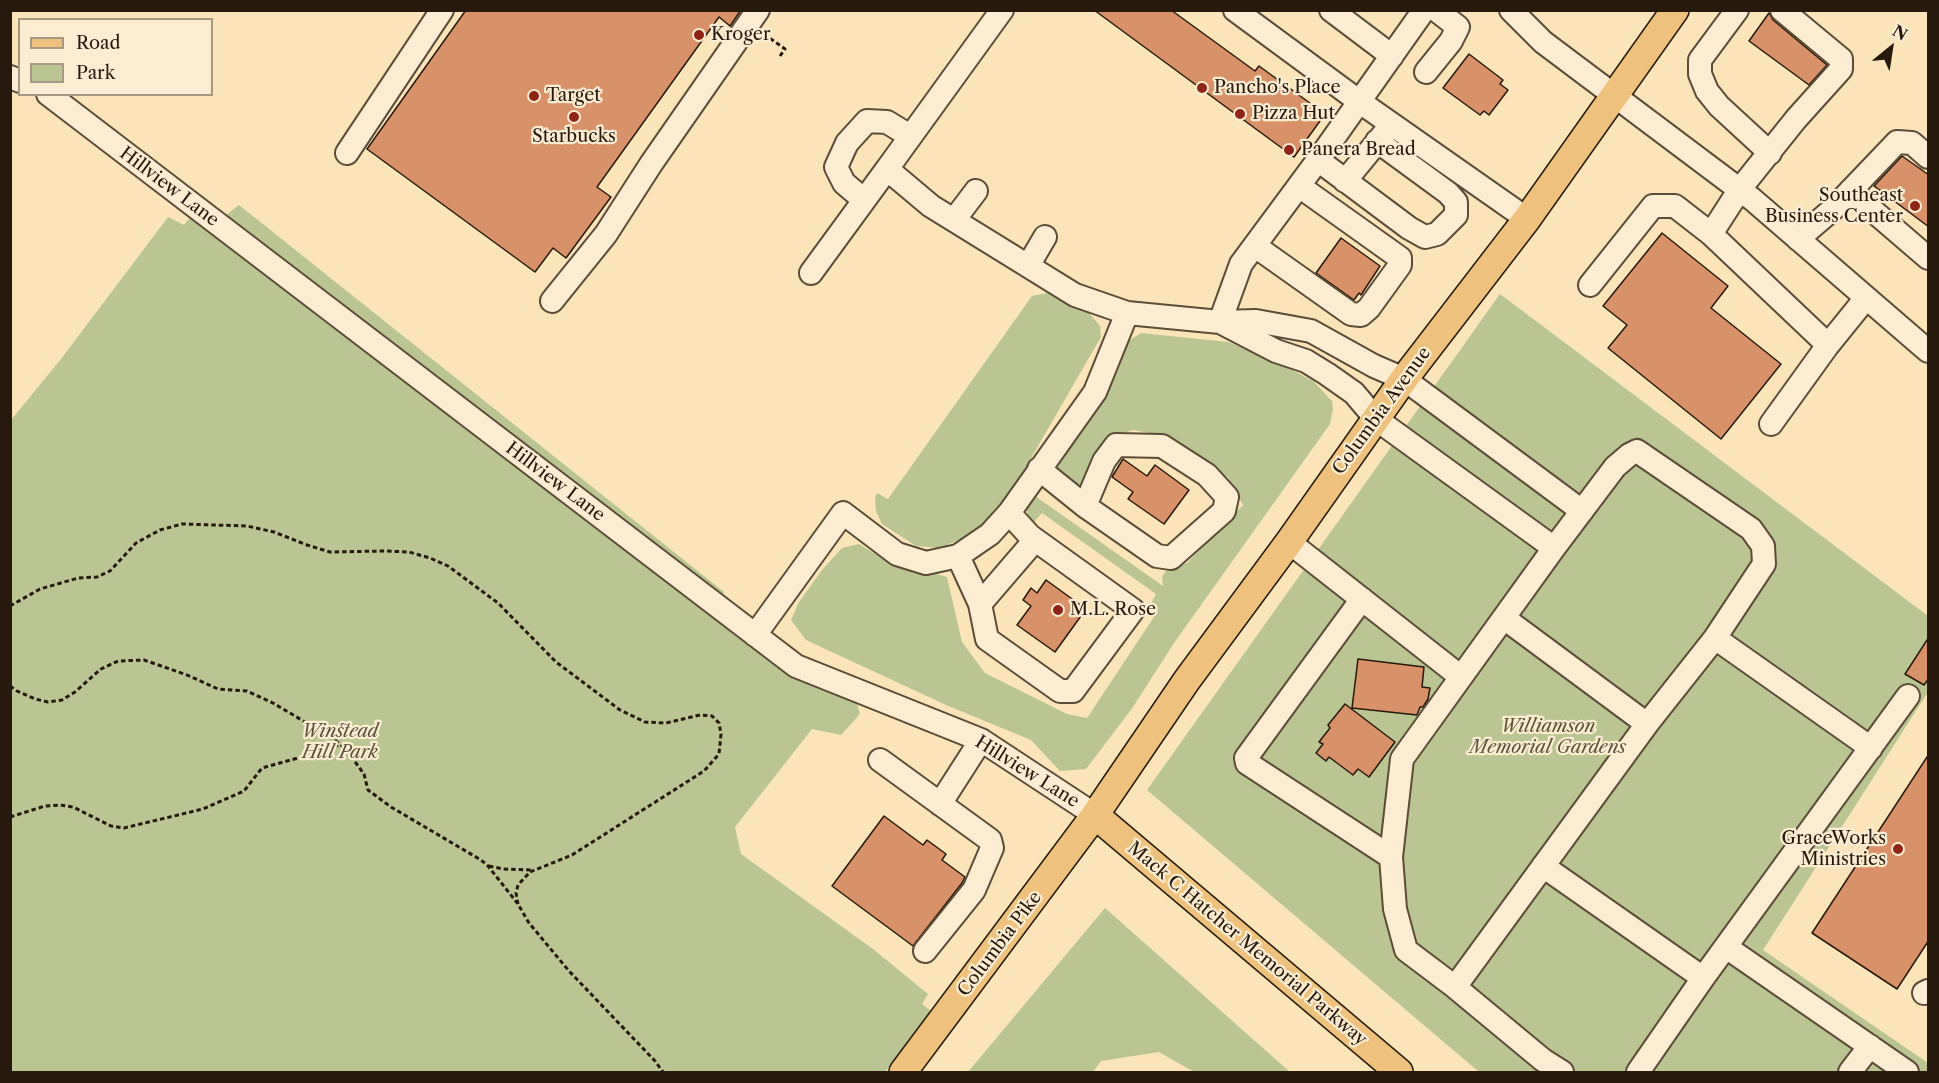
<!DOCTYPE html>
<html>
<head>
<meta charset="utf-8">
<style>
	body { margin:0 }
	#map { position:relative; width:1939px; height:1083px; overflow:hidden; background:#fbe4ba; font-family:"Libre Caslon Text",serif }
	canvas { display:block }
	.frame { position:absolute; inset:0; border:12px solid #27190c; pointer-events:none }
	.legend { position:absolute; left:18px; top:18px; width:195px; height:78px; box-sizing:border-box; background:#fcedd2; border:2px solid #a79883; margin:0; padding:8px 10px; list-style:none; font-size:18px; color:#27190c }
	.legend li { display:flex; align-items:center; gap:12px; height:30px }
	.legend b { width:30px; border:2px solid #a79883 }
	.north { position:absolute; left:1861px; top:18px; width:60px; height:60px; -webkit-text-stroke:4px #fcedd2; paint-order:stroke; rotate:30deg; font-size:16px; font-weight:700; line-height:24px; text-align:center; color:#27190c }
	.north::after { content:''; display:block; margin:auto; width:21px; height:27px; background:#27190c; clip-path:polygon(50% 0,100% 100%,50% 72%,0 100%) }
</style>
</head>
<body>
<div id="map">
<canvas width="1939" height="1083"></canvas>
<div class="frame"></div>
<ul class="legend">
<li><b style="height:8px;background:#eec27d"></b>Road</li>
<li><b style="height:16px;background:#bac593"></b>Park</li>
</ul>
<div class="north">N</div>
</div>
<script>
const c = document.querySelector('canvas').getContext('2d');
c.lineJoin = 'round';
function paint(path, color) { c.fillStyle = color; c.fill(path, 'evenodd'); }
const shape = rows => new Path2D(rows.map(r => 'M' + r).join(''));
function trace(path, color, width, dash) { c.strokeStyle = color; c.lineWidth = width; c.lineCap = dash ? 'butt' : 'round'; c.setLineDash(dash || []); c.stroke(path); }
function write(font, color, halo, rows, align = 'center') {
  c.font = font + ' "Libre Caslon Text",serif'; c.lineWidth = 4.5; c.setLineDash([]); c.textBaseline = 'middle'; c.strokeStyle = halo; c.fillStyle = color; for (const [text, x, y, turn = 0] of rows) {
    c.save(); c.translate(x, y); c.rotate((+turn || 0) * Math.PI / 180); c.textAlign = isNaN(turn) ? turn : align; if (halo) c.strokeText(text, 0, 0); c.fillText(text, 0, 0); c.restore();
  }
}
const green = shape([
	[239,205,724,592,714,612,856,700,860,714,841,735,812,729,735,827,741,854,873,949,928,994,922,1004,931,1011,885,1072,11,1072,11,420,61,359,168,217,184,225,194,212,212,226],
	[1052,292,1089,313,1100,326,1101,337,1001,510,977,532,940,548,916,546,882,524,876,511,875,497,877,493,888,499,1032,296],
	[1500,294,1928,616,1928,692,1763,950,1928,1063,1928,1072,1479,1072,1147,790],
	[1141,333,1228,342,1279,363,1313,381,1332,401,1333,409,1330,424,1174,643,1131,710,1086,769,1060,771,1031,740,946,705,806,640,791,620,799,602,822,570,842,548,859,544,885,560,947,577,962,642,985,673,1067,714,1087,718,1154,617,1148,609,1156,594,1042,513,1034,522,1029,518,1026,507,1035,496,1163,586,1162,577,1167,569,1187,563,1243,505,1228,478,1199,456,1162,436,1134,430,1112,436,1084,491,1054,468,1125,343],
	[1105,908,1290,1072,1194,1072,1159,1052,1101,1061,1093,1072,968,1072]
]);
const building = shape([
	[466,10,741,10,730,26,719,17,597,187,611,197,566,258,553,248,535,272,367,149,466,10],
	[1094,10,1171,10,1255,71,1259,66,1325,114,1294,157,1094,10],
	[1769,13,1773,20,1827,65,1809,85,1749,41,1769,13],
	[1469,54,1503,80,1500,84,1508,90,1489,115,1484,111,1480,115,1443,88,1469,54],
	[1902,156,1929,175,1929,227,1874,186,1902,156],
	[1662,233,1728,286,1711,308,1781,364,1721,439,1608,348,1627,325,1603,306,1662,233],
	[1341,238,1380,266,1361,295,1359,293,1354,300,1316,273,1341,238],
	[1123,459,1147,476,1155,465,1189,490,1164,524,1128,499,1133,492,1112,477,1123,459],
	[1046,580,1086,609,1055,652,1017,625,1031,606,1023,600,1031,588,1037,593,1046,580],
	[1929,637,1929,678,1924,685,1905,674,1929,637],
	[1358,659,1424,667,1422,687,1430,688,1428,699,1423,707,1420,707,1417,715,1352,708,1358,659],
	[1345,704,1395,742,1369,777,1358,769,1353,775,1329,757,1326,761,1316,753,1323,744,1319,742,1330,728,1328,725,1345,704],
	[1929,754,1929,940,1897,989,1812,933,1929,754],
	[884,816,923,845,927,840,946,854,942,860,965,877,962,883,913,946,832,886,884,816]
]);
const path = shape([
	[764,34,785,49,780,56],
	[10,606,40,589,78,578,97,577,110,571,136,543,160,530,182,524,247,526,274,532,307,545,330,552,385,551,409,552,430,558,448,566,498,603,556,662,620,710,645,722,666,723,700,715,712,716,719,723,721,734,719,754,704,771,572,855,530,872,518,885,516,893,518,904],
	[10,686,17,691,35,699,48,702,62,700,75,692,101,669,118,661,144,660,187,675,218,689,247,691,273,703,332,738,345,748,364,774,368,790,391,807,481,860,488,866,518,904,529,923,569,971,655,1061,663,1072],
	[10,817,45,806,60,805,73,807,111,826,124,828,203,809,244,791,262,768,298,758,315,758,323,756,339,744],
	[489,866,503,869,532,870]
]);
const minor = shape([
	[1002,10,887,169,931,206,1075,295,1127,313,1220,322,1256,321,1311,331,1374,366,1404,379,1582,511],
	[1235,10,1360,102,1527,219],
	[1331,10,1392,56],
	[1511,10,1543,42,1752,199,1928,351],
	[1737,10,1700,60,1700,74,1707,91,1719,106,1770,153],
	[1426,72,1451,41,1458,27,1436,10],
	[10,77,20,81],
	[48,94,796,666,981,740,1095,815],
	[347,153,442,10],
	[1318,160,1409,228,1425,237,1437,234,1456,215,1456,202,1448,193,1377,141],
	[1345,181,1387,130],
	[1850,191,1928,258],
	[864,200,844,183,836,167,847,143,867,121,887,122,910,136],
	[954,220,976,191],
	[1711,234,1828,345,1866,298],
	[1798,239,1833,209,1897,142,1912,143,1928,157],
	[1255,246,1351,314,1361,315,1369,308,1400,265,1400,258,1299,186],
	[1028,266,1045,237],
	[811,273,887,169],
	[1590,285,1653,206,1675,206,1711,234,1740,189,1796,119,1841,69,1841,59,1782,10],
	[552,301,606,234,651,164,758,10],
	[1220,322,1241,264,1318,160,1424,10],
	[1224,324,1276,351,1306,361,1327,374,1354,393,1376,419,1554,548],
	[1771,424,1828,345],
	[1039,469,1085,506,1157,556,1171,558,1224,511,1227,497,1207,475,1162,446,1116,445,1104,461,1085,506],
	[1289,542,1461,677],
	[958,556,980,604,987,639,1060,691,1073,691,1133,610,1030,536,1009,513],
	[1362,599,1246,758,1247,763,1391,857],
	[980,604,1035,540],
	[1504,618,1647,724],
	[755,635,843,513,897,554,926,563,958,556,990,534,1009,513,1095,392,1127,313],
	[1715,638,1871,748],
	[880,760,990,840,992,848,974,890,925,951],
	[940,804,981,740],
	[1543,866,1703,978],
	[1726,947,1907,1072],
	[1455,987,1647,724,1715,638,1764,564,1763,546,1751,529,1637,451,1629,455,1615,467,1554,548,1402,759,1391,857,1395,909,1406,950,1455,987,1543,1060,1562,1072],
	[1924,993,1928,991],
	[1638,1072,1703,978,1908,696],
	[1850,1072,1870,1046]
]);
const major = shape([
	[1095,815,1399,1072],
	[903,1072,1095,815,1187,680,1289,542,1404,379,1527,219,1675,10]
]);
const markers = [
	[699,35,6,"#8f2418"],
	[1202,88,6,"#8f2418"],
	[534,96,6,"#8f2418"],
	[1240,114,6,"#8f2418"],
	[574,117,6,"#8f2418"],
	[1289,150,6,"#8f2418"],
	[1915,206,6,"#8f2418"],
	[1058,610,6,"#8f2418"],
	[1898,849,6,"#8f2418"]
];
const poiNames = [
	["Kroger",711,35],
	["Pancho's Place",1214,88],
	["Target",546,96],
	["Pizza Hut",1252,114],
	["Starbucks",574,137,"center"],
	["Panera Bread",1301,150],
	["Southeast",1903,196,"right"],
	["Business Center",1903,217,"right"],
	["M.L. Rose",1070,610],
	["GraceWorks",1886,839,"right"],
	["Ministries",1886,860,"right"]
];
const streetNames = [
	["Hillview Lane",169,187,37],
	["Columbia Avenue",1382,411,-54],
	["Hillview Lane",555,482,37],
	["Hillview Lane",1027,772,32],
	["Columbia Pike",1000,944,-53],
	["Mack C Hatcher Memorial Parkway",1247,944,40]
];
const parkNames = [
	["Williamson",1548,727],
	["Memorial Gardens",1548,748],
	["Winstead",340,732],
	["Hill Park",340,753]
];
paint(green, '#bac593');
paint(building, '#d89169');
trace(building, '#27190c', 1.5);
trace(minor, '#5c4c38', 26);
trace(major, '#27190c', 30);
trace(path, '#27190c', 3, [4.5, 3]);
trace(minor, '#fcedd2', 22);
trace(major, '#eec27d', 27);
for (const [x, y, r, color] of markers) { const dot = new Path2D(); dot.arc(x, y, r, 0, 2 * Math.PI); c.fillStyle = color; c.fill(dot); trace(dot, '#fcedd2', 2); }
write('18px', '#27190c', '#fcedd2', poiNames, 'left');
write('18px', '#27190c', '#fcedd2', streetNames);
write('italic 18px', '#5a553b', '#fcedd2', parkNames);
</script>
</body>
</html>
